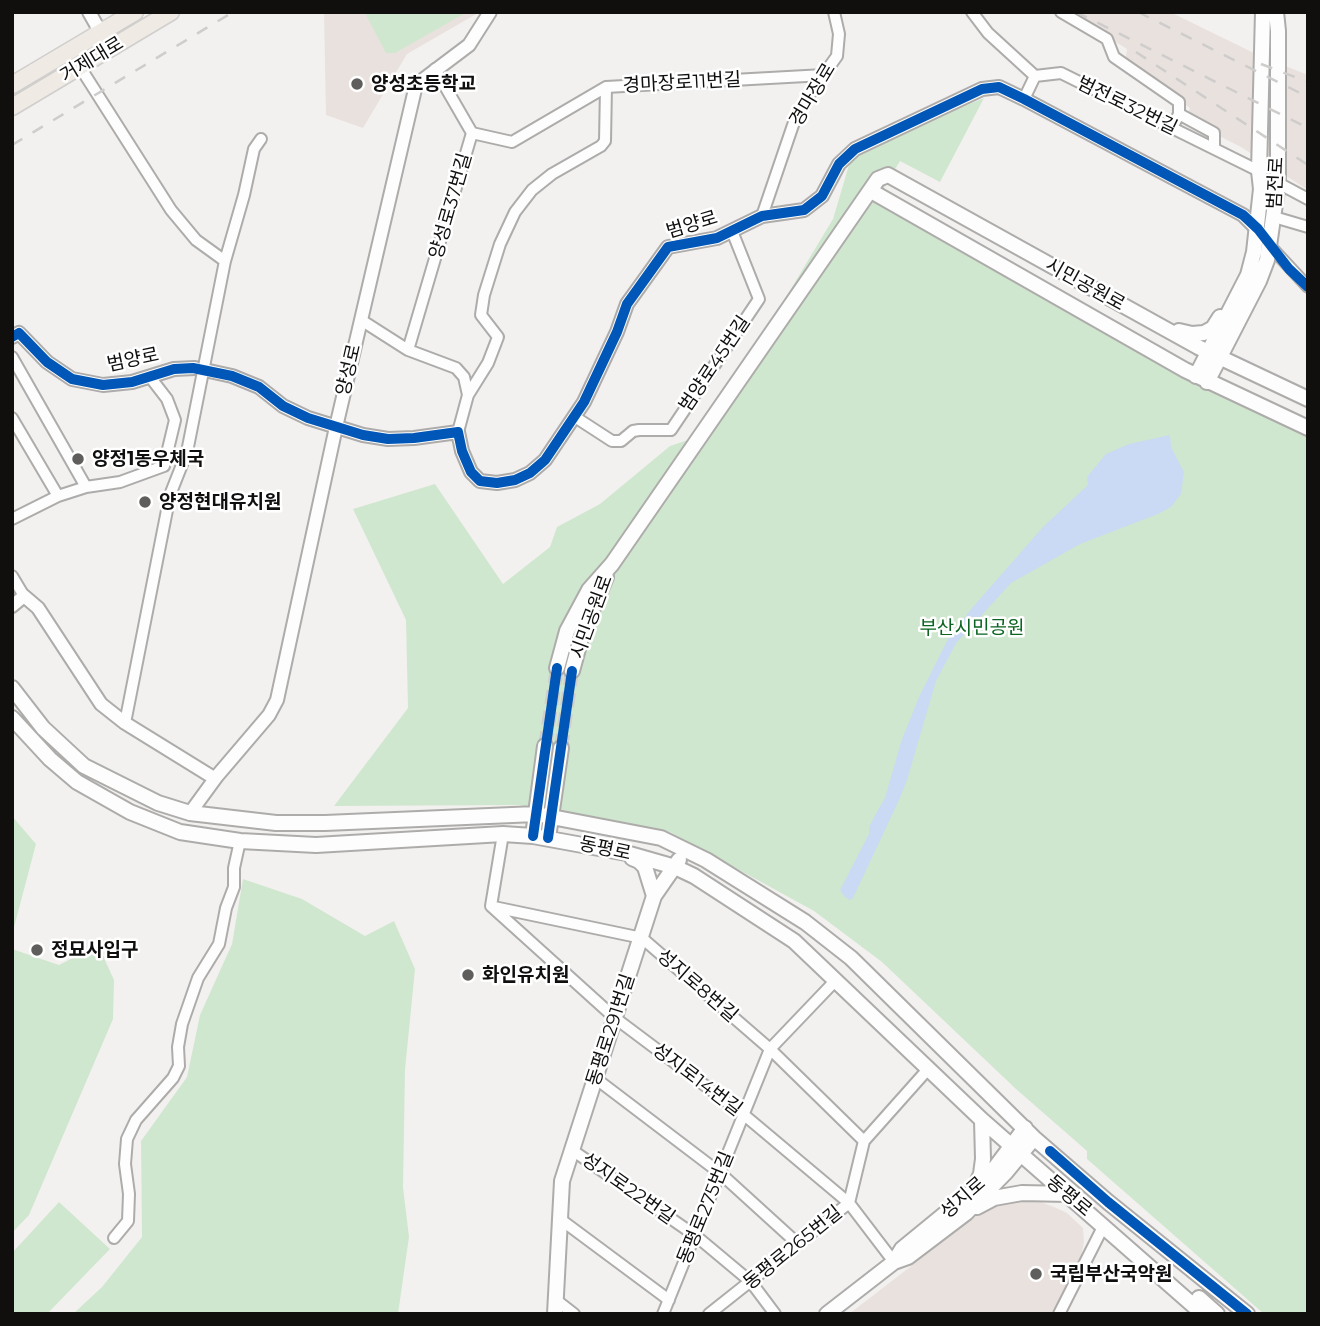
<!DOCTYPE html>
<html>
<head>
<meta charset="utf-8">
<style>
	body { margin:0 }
	#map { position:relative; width:1320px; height:1326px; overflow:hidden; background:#f3f1ef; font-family:Montserrat,sans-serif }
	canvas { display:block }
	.frame { position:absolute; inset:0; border:14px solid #100f0e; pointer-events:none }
</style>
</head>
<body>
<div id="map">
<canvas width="1320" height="1326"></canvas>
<div class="frame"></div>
</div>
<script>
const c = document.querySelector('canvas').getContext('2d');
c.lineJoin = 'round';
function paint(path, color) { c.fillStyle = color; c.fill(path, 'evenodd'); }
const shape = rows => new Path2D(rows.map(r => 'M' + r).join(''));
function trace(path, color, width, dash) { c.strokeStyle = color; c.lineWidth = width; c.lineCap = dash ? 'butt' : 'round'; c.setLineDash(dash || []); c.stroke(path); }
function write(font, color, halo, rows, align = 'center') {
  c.font = font + ' Montserrat,"Noto Sans KR",sans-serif'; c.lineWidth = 5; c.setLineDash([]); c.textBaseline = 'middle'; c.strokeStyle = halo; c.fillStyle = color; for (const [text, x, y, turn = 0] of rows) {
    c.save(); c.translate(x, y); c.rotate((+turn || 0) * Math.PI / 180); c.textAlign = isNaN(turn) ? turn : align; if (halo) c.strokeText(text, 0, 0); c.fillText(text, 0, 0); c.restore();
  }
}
const built = shape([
	[324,12,478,12,478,13,407,54,363,128,326,115],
	[1067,12,1170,12,1258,55,1308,75,1308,190,1241,147,1186,119,1190,108,1125,64,1127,49],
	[1021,1199,1038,1201,1054,1207,1067,1213,1083,1228,1084,1242,1080,1260,1055,1314,849,1314,993,1203]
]);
const green = shape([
	[467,12,395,53,386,53,365,13],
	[984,98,940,182,900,161,877,200,1173,371,1308,436,1308,1314,1264,1314,1087,1159,1087,1151,1016,1089,882,962,814,911,670,832,519,805,334,806,408,708,406,620,353,509,435,484,503,584,550,547,557,527,600,504,670,446,706,434,751,376,751,355,833,219,851,158,889,137],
	[12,816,36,844,12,935],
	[243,879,302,899,365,936,394,921,415,969,405,1070,403,1187,409,1237,398,1314,73,1314,102,1287,142,1237,141,1141,187,1077,200,1015,232,944],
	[98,945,114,980,113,1019,29,1215,12,1233,12,949,59,965],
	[59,1202,110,1249,47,1314,12,1314,12,1253]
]);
const water = shape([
	[1170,435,1171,447,1184,472,1181,494,1171,507,1158,514,1080,544,1011,583,956,643,936,681,907,780,899,800,853,898,850,900,845,897,840,890,869,834,869,827,878,810,885,798,901,742,919,697,948,639,972,608,1044,526,1088,485,1087,477,1106,454,1129,444]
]);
const secondaryTunnel = shape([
	[545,746,557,668],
	[561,748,572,671]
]);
const minor = shape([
	[972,12,988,33,1035,76,1061,73,1259,171],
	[1061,12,1107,39,1114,57,1179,102,1179,114],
	[80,67,171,210,196,240,225,261,187,452,170,495,125,723],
	[1024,99,1035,76],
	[1172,128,1179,114,1214,133,1214,148],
	[472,133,512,142,606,87,824,75],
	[1278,183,1308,199],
	[762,216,793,125,807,98,837,56,839,34,834,12],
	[1274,217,1308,227],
	[1269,245,1308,287],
	[225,261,244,195,254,149,261,139],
	[361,320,408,350,456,368,464,377,468,395,458,432],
	[408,350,472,133,435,69],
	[12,357,86,487],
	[468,395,488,363,498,337,481,315,484,295,500,244,515,212,532,190,552,174,601,146,605,141,606,87],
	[575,417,612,441,621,441,633,431,639,430,671,430,759,299,732,231],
	[12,418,58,496],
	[12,519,58,496,86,487,120,482,164,466,175,420,167,399,150,377],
	[12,576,24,596],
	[491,906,615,1018,743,1114,849,1203,894,1262],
	[491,906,503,834],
	[494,907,642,938,770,1049,864,1141],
	[595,1078,720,1173,798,1244],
	[572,1150,696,1236,751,1282,775,1314],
	[560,1219,669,1300],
	[114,1238,128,1221,129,1194,125,1164,127,1139,136,1120,173,1078,179,1066,178,1047,182,1024,198,978,219,944,226,908,234,887,234,868,240,841],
	[556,1300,574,1314],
	[663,1314,770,1049,836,980],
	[709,1314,849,1203,864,1141,929,1068],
	[1059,1314,1104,1225]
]);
const tertiary = shape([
	[89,12,101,33],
	[12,337,19,333,47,362,72,379,103,385,132,382,174,369,195,368],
	[209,371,232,376,259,387,283,406,308,418,363,435,388,439,414,438,458,432,462,451,471,472,480,481,497,483,515,480,530,473,545,460,584,402,617,332,627,304,668,247,717,238,762,216,804,210,822,196,839,164,855,149,982,89,999,87,1024,99,1243,215,1261,233],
	[12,606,24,596,38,608,101,704,125,723,214,778],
	[190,813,217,776,269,715,277,700,336,427,416,85,469,45,490,12]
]);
const secondary = shape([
	[871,191,1185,370,1308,428],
	[1179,331,1192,334,1204,333,1213,328,1220,317],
	[1196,376,1248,275,1254,252,1261,189,1259,171,1263,12],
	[1207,382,1259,281,1267,260,1278,183,1278,31,1276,12],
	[557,668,567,631,589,590,612,564,878,179,888,175,1198,347,1308,399],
	[572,671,582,634,606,577],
	[12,688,43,728,84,766,158,803,190,813,276,823,325,823,536,814,661,838,706,860,805,922,851,958,1034,1138,1108,1202,1247,1314],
	[12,718,50,759,77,782,130,812,180,832,240,841,316,845,503,834,533,836,626,853,675,867,694,876,794,941,982,1120,1203,1314],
	[533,836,545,746],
	[548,838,561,748],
	[632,858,639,861,645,867,654,896],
	[975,1187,981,1174,983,1159,982,1120],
	[977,1207,994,1198,1022,1193,1068,1194],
	[894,1262,902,1249,985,1181,1025,1128],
	[1199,1298,1217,1314],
	[555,1314,562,1181,654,896,679,860],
	[827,1314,894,1262,908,1257,966,1213,1006,1172,1034,1138]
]);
const primary = shape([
	[12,85,135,12],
	[12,107,171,12]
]);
const rail = shape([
	[1076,12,1308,128],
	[1138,12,1308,97],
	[1136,52,1308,165],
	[1261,64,1308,82],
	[12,145,233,12]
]);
const cycleway = shape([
	[12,337,19,333,47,362,72,379,103,385,132,382,174,369,193,368,232,376,259,387,283,406,308,418,363,435,388,439,414,438,458,432,462,451,471,472,480,481,497,483,515,480,530,473,545,460,584,402,617,332,627,304,668,247,717,238,762,216,804,210,822,196,839,164,855,149,982,89,999,87,1024,99,1243,215,1258,229,1289,269,1308,287],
	[533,836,557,668],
	[548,838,572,671],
	[1050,1151,1108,1202,1247,1314]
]);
const markers = [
	[357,84,7,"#5f5e5d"],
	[78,459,7,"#5f5e5d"],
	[145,502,7,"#5f5e5d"],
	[37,950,7,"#5f5e5d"],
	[468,975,7,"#5f5e5d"],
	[1036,1274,7,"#5f5e5d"]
];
const streetNames = [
	["거제대로",92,60,-31],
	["경마장로11번길",682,83,-3],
	["경마장로",813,95,-59],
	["범전로32번길",1127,106,26],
	["범전로",1276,183,-87],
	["양성로37번길",451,206,-74],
	["범양로",692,225,-17],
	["시민공원로",1085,285,29],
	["범양로",133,360,-12],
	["범양로45번길",715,364,-56],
	["양성로",349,370,-77],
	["시민공원로",592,617,-70],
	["동평로",605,849,12],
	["성지로8번길",697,986,41],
	["동평로291번길",611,1030,-72],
	["성지로14번길",697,1080,37],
	["성지로22번길",628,1189,35],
	["동평로",1069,1196,40],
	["성지로",963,1198,-41],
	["동평로275번길",706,1208,-68],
	["동평로265번길",793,1248,-39]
];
const poiNames = [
	["양성초등학교",371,84],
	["양정1동우체국",92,459],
	["양정현대유치원",159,502],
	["정묘사입구",51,950],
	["화인유치원",482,975],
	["국립부산국악원",1050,1274]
];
const parkNames = [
	["부산시민공원",972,628]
];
paint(built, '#e9e1dd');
paint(green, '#d0e7cf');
paint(water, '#cad9f4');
trace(secondaryTunnel, '#d1cfcd', 14, [14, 7]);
trace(minor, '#adacaa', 14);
trace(tertiary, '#adacaa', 16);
trace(secondary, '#adacaa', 18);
trace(primary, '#d0cfce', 19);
trace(minor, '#fdfdfd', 10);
trace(tertiary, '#fdfdfd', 12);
trace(secondary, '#fdfdfd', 14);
trace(primary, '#efebe4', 16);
trace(rail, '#cecdcc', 2.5, [12, 12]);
trace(cycleway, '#0057b8', 10);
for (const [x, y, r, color] of markers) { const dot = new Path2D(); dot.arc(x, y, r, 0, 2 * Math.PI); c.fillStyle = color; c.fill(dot); trace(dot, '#fff', 2.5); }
write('19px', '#100f0e', '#fff', streetNames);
write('bold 19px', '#100f0e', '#fff', poiNames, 'left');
write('19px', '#0b641f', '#fff', parkNames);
</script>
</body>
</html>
